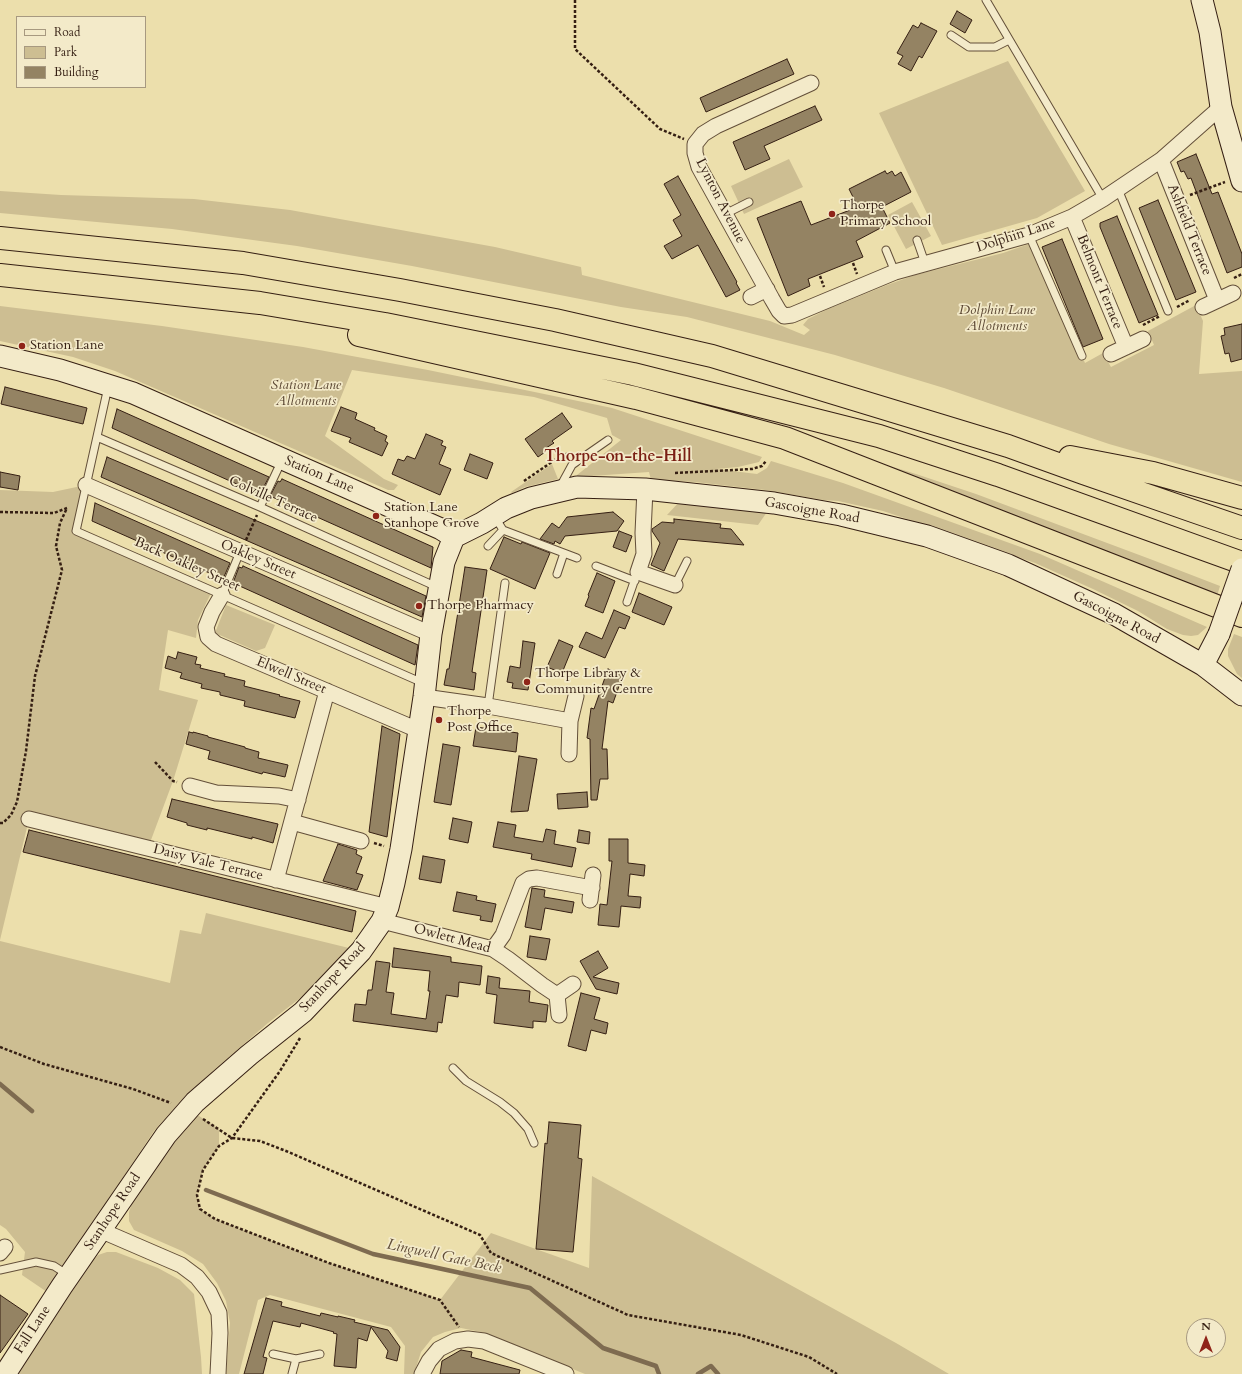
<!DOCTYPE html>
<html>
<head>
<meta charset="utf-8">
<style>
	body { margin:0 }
	#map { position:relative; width:1242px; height:1374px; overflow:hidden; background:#ecdfac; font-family:Cardo,serif }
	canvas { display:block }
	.legend { position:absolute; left:16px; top:16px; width:130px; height:72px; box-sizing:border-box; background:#f3eac9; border:1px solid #a79980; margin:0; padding:5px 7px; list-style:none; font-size:12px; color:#351f13 }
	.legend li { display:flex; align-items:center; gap:8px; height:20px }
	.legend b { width:20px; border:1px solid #a79980 }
	.north { position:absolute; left:1186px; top:1318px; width:40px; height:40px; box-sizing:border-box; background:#f3eac9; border:1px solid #a79980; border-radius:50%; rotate:0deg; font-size:11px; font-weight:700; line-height:16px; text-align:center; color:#351f13 }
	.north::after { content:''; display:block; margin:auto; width:14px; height:18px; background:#8f2418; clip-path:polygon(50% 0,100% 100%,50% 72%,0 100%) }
</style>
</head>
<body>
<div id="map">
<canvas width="1242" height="1374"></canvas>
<ul class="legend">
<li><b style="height:5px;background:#f3eac9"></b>Road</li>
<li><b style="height:11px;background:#cdbe92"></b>Park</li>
<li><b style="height:11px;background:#948363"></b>Building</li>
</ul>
<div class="north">N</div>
</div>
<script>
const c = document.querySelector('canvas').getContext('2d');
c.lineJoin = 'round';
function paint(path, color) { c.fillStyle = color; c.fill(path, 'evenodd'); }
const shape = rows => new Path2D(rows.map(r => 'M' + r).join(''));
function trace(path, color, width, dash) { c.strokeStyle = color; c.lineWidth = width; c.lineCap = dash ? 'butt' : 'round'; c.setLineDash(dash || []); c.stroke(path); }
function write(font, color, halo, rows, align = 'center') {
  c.font = font + ' Cardo,serif'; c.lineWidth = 3.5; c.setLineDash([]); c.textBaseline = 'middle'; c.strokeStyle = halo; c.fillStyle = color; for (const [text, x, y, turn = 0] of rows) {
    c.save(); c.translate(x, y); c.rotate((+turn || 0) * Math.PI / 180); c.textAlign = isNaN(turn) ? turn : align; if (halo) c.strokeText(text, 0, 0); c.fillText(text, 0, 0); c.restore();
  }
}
const green = shape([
	[1008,61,1085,191,1037,218,942,245,879,113],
	[789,159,803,187,744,214,731,186],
	[0,191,61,195,194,199,290,210,495,247,581,267,582,275,770,321,804,335,810,330,803,325,808,319,828,309,887,285,915,275,1003,253,1032,243,1085,363,1103,353,1111,367,1154,345,1148,331,1196,305,1203,321,1199,374,1242,371,1242,482,1109,444,944,388,835,355,687,317,621,307,412,266,297,246,172,229,0,213],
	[912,202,931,236,906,249,888,215],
	[0,306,162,326,303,347,428,370,612,408,762,457,759,462,738,467,716,469,757,474,767,468,771,461,843,483,1040,554,1207,627,1198,635,1191,636,1183,635,1167,629,1138,611,1093,589,1035,563,922,524,883,511,838,501,823,500,765,490,695,482,651,480,649,472,577,477,577,475,621,440,612,435,607,418,534,397,352,370,325,436,384,479,398,485,394,490,388,490,115,371,73,357,0,341],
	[854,455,916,474,976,494,1150,559,1220,586,1217,596],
	[552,464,558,479,525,487,512,493,511,492],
	[86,485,76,531,212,591,198,620,196,638,168,630,159,690,198,700,173,781,148,848,29,819,0,940,0,490,53,492],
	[680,501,767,512,758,525,667,515],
	[226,605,275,625,265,648,256,651,215,633],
	[1234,634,1242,637,1242,678,1237,674,1228,656,1228,649],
	[206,913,353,949,322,981,268,1023,214,1070,178,1104,154,1131,47,1292,22,1275,25,1252,6,1229,0,1225,0,941,170,983,180,930,201,934],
	[196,1114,219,1129,219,1146,203,1170,197,1195,200,1209,215,1219,329,1263,440,1300,491,1233,589,1268,592,1176,896,1343,949,1374,585,1374,481,1332,461,1328,445,1332,433,1337,421,1352,414,1374,404,1374,405,1346,391,1327,270,1295,258,1300,239,1374,226,1374,230,1323,226,1301,217,1283,203,1264,182,1251,134,1230,129,1221,129,1212,134,1197,171,1142],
	[107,1252,116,1252,158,1268,180,1280,194,1294,201,1357,202,1374,18,1374,91,1262,98,1255]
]);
const stream = shape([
	[0,1084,32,1111],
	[206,1190,373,1254,530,1288,603,1348,656,1366,659,1374],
	[698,1374,711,1366,718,1374]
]);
const building = shape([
	[957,11,972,20,965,33,950,24,957,11],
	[921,23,937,31,922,58,919,56,911,71,898,64,903,56,897,53,913,25,918,28,921,23],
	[787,59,794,74,706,112,700,98,787,59],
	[815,106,822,120,764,146,770,159,745,170,733,142,815,106],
	[1196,154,1212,194,1218,192,1242,254,1242,267,1227,273,1191,178,1188,179,1184,171,1181,172,1177,162,1196,154],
	[885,171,887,174,892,171,895,176,901,172,911,192,882,207,890,223,856,241,863,257,808,279,810,286,788,296,757,218,801,201,811,225,858,207,849,189,885,171],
	[678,176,737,282,736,283,740,290,726,297,698,245,672,259,664,246,682,236,673,220,681,215,664,184,678,176],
	[1158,200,1196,292,1176,300,1139,208,1158,200],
	[1117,216,1158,315,1139,323,1100,227,1100,223,1117,216],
	[1062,239,1103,339,1083,347,1042,247,1062,239],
	[1242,324,1242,359,1231,362,1229,353,1225,354,1221,336,1225,335,1224,328,1242,324],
	[5,387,87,408,83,424,1,404,5,387],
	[341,407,357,413,355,419,375,428,374,430,387,436,385,441,388,443,382,456,349,442,351,438,331,431,341,407],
	[117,409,269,477,261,492,260,492,259,494,112,428,117,409],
	[562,413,572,427,552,441,554,443,546,448,548,450,538,457,525,439,562,413],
	[426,434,443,441,441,445,446,447,439,464,451,469,440,495,392,474,398,459,404,461,407,456,415,459,426,434],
	[470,454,493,463,487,479,464,470,470,454],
	[107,457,271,527,426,596,422,617,101,477,107,457],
	[0,472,20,476,18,490,0,487,0,472],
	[282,479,433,547,431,568,270,496,278,481,280,482,282,479],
	[95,503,230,563,223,579,92,521,95,503],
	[613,512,624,521,617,531,565,536,560,544,555,541,554,544,540,539,552,523,559,528,567,517,613,512],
	[674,519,721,524,720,528,731,529,744,545,678,539,664,571,651,565,660,543,652,531,652,529,662,522,674,523,674,519],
	[619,531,632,536,626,552,613,547,619,531],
	[504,537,521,544,522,542,550,553,535,589,490,569,504,537],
	[243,566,418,645,415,665,233,583,239,567,242,568,243,566],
	[465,567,487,570,472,672,476,673,474,690,444,685,447,669,449,669,465,567],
	[597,573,615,581,603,613,585,606,589,596,588,595,597,573],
	[639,593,672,607,664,625,632,612,639,593],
	[614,610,630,617,625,629,619,627,605,658,579,647,586,632,602,639,614,610],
	[559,640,573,646,562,673,547,667,559,640],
	[523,641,535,643,528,690,512,688,513,683,507,682,510,666,520,668,523,641],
	[178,652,197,657,195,664,201,665,200,668,225,674,224,676,245,681,244,686,280,695,279,696,300,701,295,718,244,706,245,701,220,695,220,692,201,688,202,684,180,678,182,673,165,668,168,656,176,659,178,652],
	[608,669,623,675,613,703,608,701,602,749,607,749,608,779,600,779,597,800,591,800,590,739,587,738,591,708,594,709,608,669],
	[382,726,400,734,387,837,369,832,382,726],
	[476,727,518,733,516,752,473,746,476,727],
	[189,732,193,733,193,732,208,736,208,737,245,747,245,748,259,752,258,758,288,765,285,777,263,772,262,774,208,759,210,751,186,744,189,732],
	[443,744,460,747,451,805,434,802,443,744],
	[519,756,537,759,528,811,511,812,519,756],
	[587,792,588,807,558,809,557,794,587,792],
	[172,799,278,824,273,843,252,837,252,839,207,828,207,830,187,825,187,823,167,817,172,799],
	[453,818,472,822,468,843,449,839,453,818],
	[498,822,516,825,514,837,543,842,546,829,556,831,554,844,576,848,572,867,531,859,532,854,493,847,498,822],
	[29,830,356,911,352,932,23,852,29,830],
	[579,830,590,832,589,844,577,842,579,830],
	[609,839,628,839,628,863,645,865,644,876,630,874,628,896,641,897,640,908,621,906,619,927,598,925,600,904,607,905,612,861,609,861,609,839],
	[338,844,357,850,356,854,362,857,356,873,363,875,357,890,323,881,338,844],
	[423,856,445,860,441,883,419,879,423,856],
	[532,888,545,890,544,897,574,902,572,913,545,908,541,930,525,927,532,888],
	[457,892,477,896,476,900,496,904,492,922,480,920,481,916,453,911,457,892],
	[530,936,550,939,546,960,527,957,530,936],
	[394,948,451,957,451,962,482,966,480,985,459,982,458,997,446,995,442,1023,438,1022,437,1032,353,1021,355,1004,366,1005,368,990,372,990,376,961,390,963,386,992,394,993,391,1014,426,1019,430,991,428,991,430,971,392,967,394,948],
	[598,951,608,968,593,977,619,983,617,994,596,989,580,961,598,951],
	[488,976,500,978,499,988,530,991,529,1002,548,1005,546,1022,533,1021,533,1028,494,1023,497,995,486,993,488,976],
	[581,993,600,998,594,1019,608,1023,606,1034,591,1030,586,1051,568,1046,581,993],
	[549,1122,581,1125,578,1158,582,1159,573,1252,536,1249,545,1143,547,1144,549,1122],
	[0,1295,28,1314,0,1353,0,1295],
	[266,1298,282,1302,281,1306,320,1316,321,1313,338,1317,338,1316,355,1320,354,1322,388,1330,400,1347,397,1361,386,1358,388,1351,371,1327,367,1341,358,1338,356,1368,334,1366,337,1334,333,1333,334,1332,301,1323,300,1327,273,1321,263,1357,267,1358,263,1374,244,1374,266,1298],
	[461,1350,472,1352,471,1357,520,1370,519,1374,440,1374,442,1361,461,1350]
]);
const path = shape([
	[575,0,575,49,660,129,684,139],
	[1190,195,1225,182],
	[853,263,857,274],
	[820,276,824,287],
	[1234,278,1242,274],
	[1177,307,1190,300],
	[1143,325,1160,316],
	[675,473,752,469,762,466,766,461],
	[524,481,565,453,567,456],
	[0,512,54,513,67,508],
	[246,540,257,515],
	[155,762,173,781,177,782],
	[0,823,3,823,11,815,17,802,26,751,35,676,62,570,56,546,60,523,67,508],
	[374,843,384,846],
	[300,1038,280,1071,232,1138,219,1146,203,1170,197,1195,200,1209,215,1219,329,1263,440,1300,459,1327],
	[0,1047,44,1064,133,1089,171,1103],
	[203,1119,232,1138,260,1141,286,1151,480,1235,491,1253,628,1315,741,1335,809,1357,837,1374]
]);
const lane = shape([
	[986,0,1103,199],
	[951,35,969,47,995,47,1009,40],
	[1118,189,1168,311],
	[725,214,749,202],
	[1029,235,1082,356],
	[917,240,925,263],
	[886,250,895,272],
	[108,387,76,531,423,683],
	[97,437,260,507,437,587],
	[560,487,572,465,608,440],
	[260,507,282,460],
	[495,517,503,530,577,558],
	[488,546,503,530],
	[596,566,635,581],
	[557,574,564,553],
	[675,585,687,561],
	[222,595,240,552],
	[627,602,636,576],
	[488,706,505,583],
	[453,1068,466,1081,500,1102,514,1113,528,1129,534,1143],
	[0,1270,36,1262,54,1266,68,1275],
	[273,1354,296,1359],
	[292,1374,296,1359,320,1354]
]);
const street = shape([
	[811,83,716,126,703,134,695,144,695,153,699,167,772,299,779,311,784,316,792,315,895,272,1029,235,1072,217,1103,199,1161,160,1221,107],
	[1161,160,1217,300],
	[1072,217,1126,347],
	[751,297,767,289],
	[1203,307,1233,293],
	[1111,354,1143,339],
	[86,485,431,634],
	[645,489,643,533,644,554,638,572,675,585],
	[222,595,212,612,206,627,208,637,216,644,418,730],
	[424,697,488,706,570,721],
	[569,754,570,721,576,696],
	[190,786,216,793,279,796,298,800],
	[29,819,388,907],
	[292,822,361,841],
	[276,880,327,691],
	[590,900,593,875],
	[382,921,493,949,508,959,542,985,557,995],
	[493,949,503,935,523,883,529,879,537,878,592,888],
	[559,1015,557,995,573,984],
	[100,1230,181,1265,197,1277,209,1292,219,1313,220,1333,218,1374],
	[0,1253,5,1247],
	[422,1374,429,1361,439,1349,455,1341,468,1339,484,1341,566,1374]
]);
const secondary = shape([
	[1202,0,1210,32,1221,107,1242,181],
	[0,356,60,370,133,393,441,529,454,537],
	[1203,665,1219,634],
	[5,1374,62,1286,166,1135,195,1102,249,1055,303,1012,361,951,382,921,388,907,394,883,401,849,424,697,431,634,444,562,454,537,482,523,506,508,531,498,577,487,645,489,774,503,841,515,927,536,1008,565,1114,614,1203,665,1242,695]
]);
const highway = shape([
	[0,238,243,263,400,290,555,320,712,356,1008,446,1083,473,1242,528],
	[0,275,260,303,385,324,633,374,879,436,998,475,1242,563],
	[359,335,636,398,785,438,1242,616],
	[1070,457,1153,473,1242,498]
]);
const secondaryBridge = shape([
	[1219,634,1242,569]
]);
const markers = [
	[832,214,4,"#8f2418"],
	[22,346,4,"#8f2418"],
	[376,516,4,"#8f2418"],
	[419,606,4,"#8f2418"],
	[527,682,4,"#8f2418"],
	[439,720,4,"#8f2418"]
];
const streetNames = [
	["Lynton Avenue",720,201,63],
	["Ashfield Terrace",1189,230,68],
	["Dolphin Lane",1016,236,-18],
	["Belmont Terrace",1099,282,68],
	["Station Lane",319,475,23],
	["Colville Terrace",273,500,24],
	["Gascoigne Road",812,511,10],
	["Oakley Street",258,560,23],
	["Back Oakley Street",187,565,24],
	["Gascoigne Road",1116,618,28],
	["Elwell Street",291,676,23],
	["Daisy Vale Terrace",208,863,14],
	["Owlett Mead",452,939,15],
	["Stanhope Road",333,978,-47],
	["Stanhope Road",113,1212,-56],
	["Fall Lane",33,1330,-57]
];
const poiNames = [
	["Thorpe",840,206],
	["Primary School",840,222],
	["Station Lane",30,346],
	["Station Lane",384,508],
	["Stanhope Grove",384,524],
	["Thorpe Pharmacy",427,606],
	["Thorpe Library &",535,674],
	["Community Centre",535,690],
	["Thorpe",447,712],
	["Post Office",447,728]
];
const parkNames = [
	["Dolphin Lane",997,311],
	["Allotments",997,327],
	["Station Lane",306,386],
	["Allotments",306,402]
];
const waterNames = [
	["Lingwell Gate Beck",444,1257,12]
];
const quarterNames = [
	["Thorpe-on-the-Hill",618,457]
];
paint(green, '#cdbe92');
trace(stream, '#7e6b50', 4.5);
paint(building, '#948363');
trace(building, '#351f13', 1);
trace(lane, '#634f39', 9);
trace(street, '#634f39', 17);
trace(secondary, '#351f13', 23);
trace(highway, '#351f13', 24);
trace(path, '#351f13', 2.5, [3, 2]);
trace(lane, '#f3eac9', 7);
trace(street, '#f3eac9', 15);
trace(secondary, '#f3eac9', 21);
trace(highway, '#ecdfac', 22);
trace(secondaryBridge, '#351f13', 23, []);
trace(secondaryBridge, '#f3eac9', 21);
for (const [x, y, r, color] of markers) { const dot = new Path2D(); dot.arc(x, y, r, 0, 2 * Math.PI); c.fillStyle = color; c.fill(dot); trace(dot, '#f3eac9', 1.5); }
write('14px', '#351f13', '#f3eac9', streetNames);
write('14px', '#351f13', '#f3eac9', poiNames, 'left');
write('italic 14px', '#5b4733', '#f3eac9', parkNames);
write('italic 15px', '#5f4b36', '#f3eac9', waterNames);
write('bold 16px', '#7a1f14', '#f3eac9', quarterNames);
</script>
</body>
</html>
